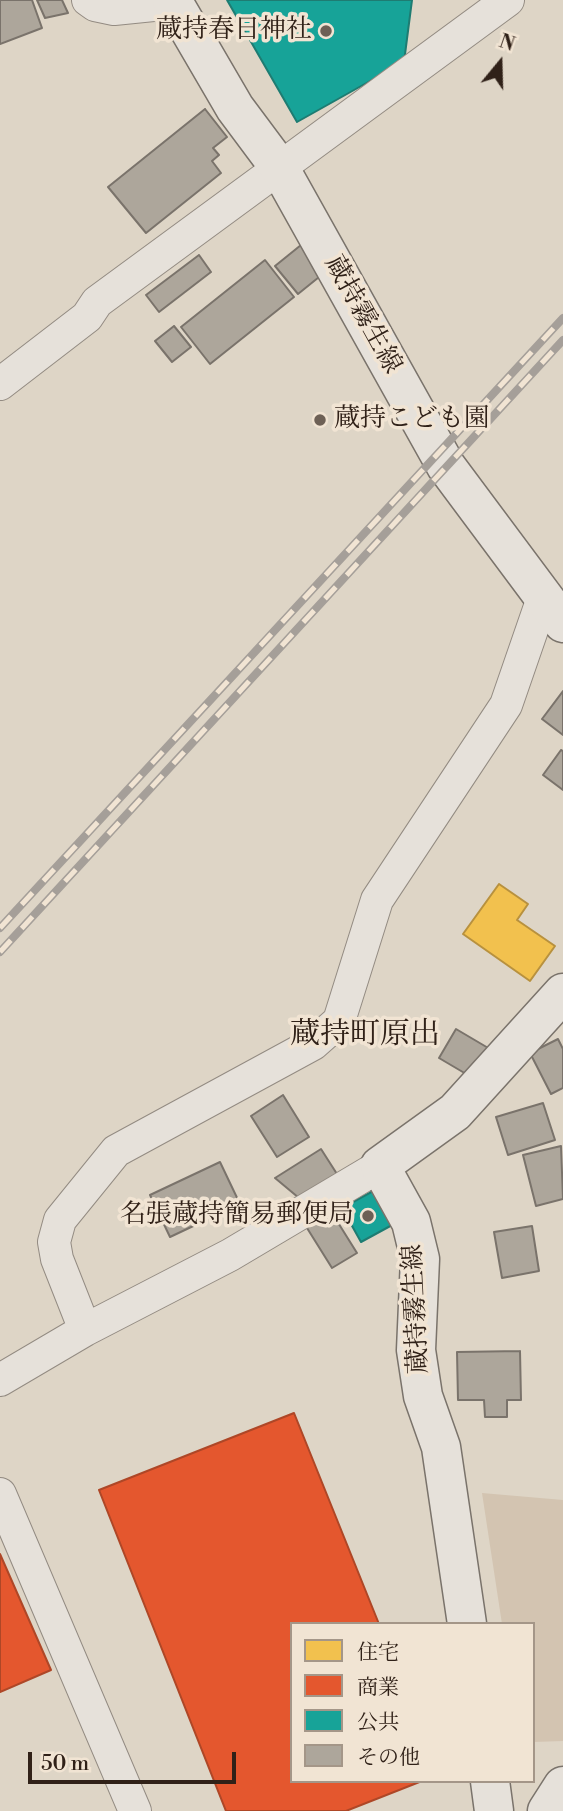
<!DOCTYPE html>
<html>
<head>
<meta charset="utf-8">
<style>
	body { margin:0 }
	#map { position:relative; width:563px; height:1811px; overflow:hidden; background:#ded5c6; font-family:"Libre Bodoni","Noto Serif JP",serif }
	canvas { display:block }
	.legend { position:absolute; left:290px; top:1622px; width:245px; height:161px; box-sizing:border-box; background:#f1e4d3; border:2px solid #a49688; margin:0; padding:9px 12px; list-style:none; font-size:21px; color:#302118 }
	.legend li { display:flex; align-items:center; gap:14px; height:35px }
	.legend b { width:35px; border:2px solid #a49688 }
	.north { position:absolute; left:465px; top:28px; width:70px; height:70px; -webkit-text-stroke:5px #f1e4d3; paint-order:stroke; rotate:19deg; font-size:19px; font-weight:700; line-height:28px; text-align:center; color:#302118 }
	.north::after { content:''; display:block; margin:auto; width:24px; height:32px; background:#302118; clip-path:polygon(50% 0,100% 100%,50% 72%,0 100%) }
	.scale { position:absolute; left:28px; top:1752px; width:208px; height:32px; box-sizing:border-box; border:4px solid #302118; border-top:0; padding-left:9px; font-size:21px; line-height:24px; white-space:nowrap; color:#302118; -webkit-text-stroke:5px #f1e4d3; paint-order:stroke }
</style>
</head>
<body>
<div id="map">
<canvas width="563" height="1811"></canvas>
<ul class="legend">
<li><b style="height:19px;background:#f2c14e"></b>住宅</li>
<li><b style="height:19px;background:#e4572e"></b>商業</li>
<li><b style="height:19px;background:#17a398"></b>公共</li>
<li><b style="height:19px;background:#ada69b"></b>その他</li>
</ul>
<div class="north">N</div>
<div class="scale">50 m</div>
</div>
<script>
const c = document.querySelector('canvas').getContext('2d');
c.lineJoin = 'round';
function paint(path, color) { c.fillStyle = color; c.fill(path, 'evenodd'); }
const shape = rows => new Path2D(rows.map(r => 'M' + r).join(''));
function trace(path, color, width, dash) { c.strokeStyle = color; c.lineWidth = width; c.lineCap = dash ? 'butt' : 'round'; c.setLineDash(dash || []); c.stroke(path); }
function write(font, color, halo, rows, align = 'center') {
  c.font = font + ' "Libre Bodoni","Noto Serif JP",serif'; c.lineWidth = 7; c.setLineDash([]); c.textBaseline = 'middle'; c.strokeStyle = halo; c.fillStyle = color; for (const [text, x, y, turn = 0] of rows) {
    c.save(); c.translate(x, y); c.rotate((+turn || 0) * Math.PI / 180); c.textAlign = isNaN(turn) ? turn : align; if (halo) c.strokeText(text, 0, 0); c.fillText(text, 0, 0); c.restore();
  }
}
const green = shape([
	[482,1493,563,1500,563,1741,533,1742,533,1624,502,1624]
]);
const homes = shape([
	[499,884,528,904,517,920,555,946,530,981,463,934,499,884]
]);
const shops = shape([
	[294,1413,379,1624,292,1624,292,1781,422,1781,346,1811,226,1811,99,1490,294,1413],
	[0,1554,51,1670,0,1692,0,1554]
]);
const public = shape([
	[227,0,412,0,404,62,297,122,227,0],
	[375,1190,394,1224,361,1242,342,1208,375,1190]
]);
const building = shape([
	[0,0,32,0,42,28,0,44,0,0],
	[37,0,62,0,68,13,45,18,37,0],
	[205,109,227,137,213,148,219,155,212,161,221,173,146,233,108,187,205,109],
	[301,245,324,273,298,294,275,266,301,245],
	[199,255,211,272,159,312,146,295,199,255],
	[265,260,294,297,210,364,181,327,265,260],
	[174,326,191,347,172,362,155,341,174,326],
	[563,691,563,735,542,719,563,691],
	[561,750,563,751,563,790,543,775,561,750],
	[456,1029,495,1052,478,1081,439,1058,456,1029],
	[558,1039,563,1049,563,1088,551,1094,530,1053,558,1039],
	[283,1095,309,1137,277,1157,251,1116,283,1095],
	[543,1103,555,1140,508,1155,496,1117,543,1103],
	[561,1146,563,1199,536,1206,523,1155,561,1146],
	[321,1149,337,1174,299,1198,275,1178,321,1149],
	[220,1162,240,1204,170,1237,150,1195,220,1162],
	[332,1213,357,1253,332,1268,307,1228,332,1213],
	[532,1226,539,1271,502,1278,494,1232,532,1226],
	[520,1351,521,1400,507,1400,507,1417,485,1417,484,1400,458,1400,457,1352,520,1351]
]);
const street = shape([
	[88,0,95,5,114,9,173,3],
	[0,384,87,317,97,302,508,0],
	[85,1330,57,1259,54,1242,60,1220,116,1151,313,1044,339,1021,377,900,506,705,544,595],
	[0,1380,85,1330,230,1255,380,1166],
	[0,1494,135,1811]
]);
const secondary = shape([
	[172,0,235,108,279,167,446,466,563,623],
	[467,1624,441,1447,423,1396,416,1350,420,1259,411,1222,380,1166,455,1112,563,993],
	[490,1781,494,1811],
	[547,1811,563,1786]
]);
const rail = shape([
	[0,928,563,318],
	[0,952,563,340]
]);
const markers = [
	[326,31,7,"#6d6055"],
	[320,420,7,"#6d6055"],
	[368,1216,7,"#6d6055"]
];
const poiNames = [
	["蔵持春日神社",312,31],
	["蔵持こども園",334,420,"left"],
	["名張蔵持簡易郵便局",354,1216]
];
const streetNames = [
	["蔵持霧生線",362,315,61],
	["蔵持霧生線",417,1309,-93]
];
const quarterNames = [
	["蔵持町原出",365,1036]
];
paint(green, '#d3c4b1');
paint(homes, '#f2c14e');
trace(homes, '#b8913e', 2);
paint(shops, '#e4572e');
trace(shops, '#ae4727', 2);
paint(public, '#17a398');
trace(public, '#1e7c72', 2);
paint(building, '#ada69b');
trace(building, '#7a736b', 2);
trace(street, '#938b82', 34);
trace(secondary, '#7a736b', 41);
trace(street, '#e6e1da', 32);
trace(secondary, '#e6e1da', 38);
trace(rail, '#a59f99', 8);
trace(rail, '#f1e4d3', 5, [16]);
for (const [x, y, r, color] of markers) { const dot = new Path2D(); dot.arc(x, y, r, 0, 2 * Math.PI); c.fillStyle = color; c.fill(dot); trace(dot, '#f1e4d3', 2.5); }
write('26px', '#302118', '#f1e4d3', poiNames, 'right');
write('26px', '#302118', '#f1e4d3', streetNames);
write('30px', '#302118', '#f1e4d3', quarterNames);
</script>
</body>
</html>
